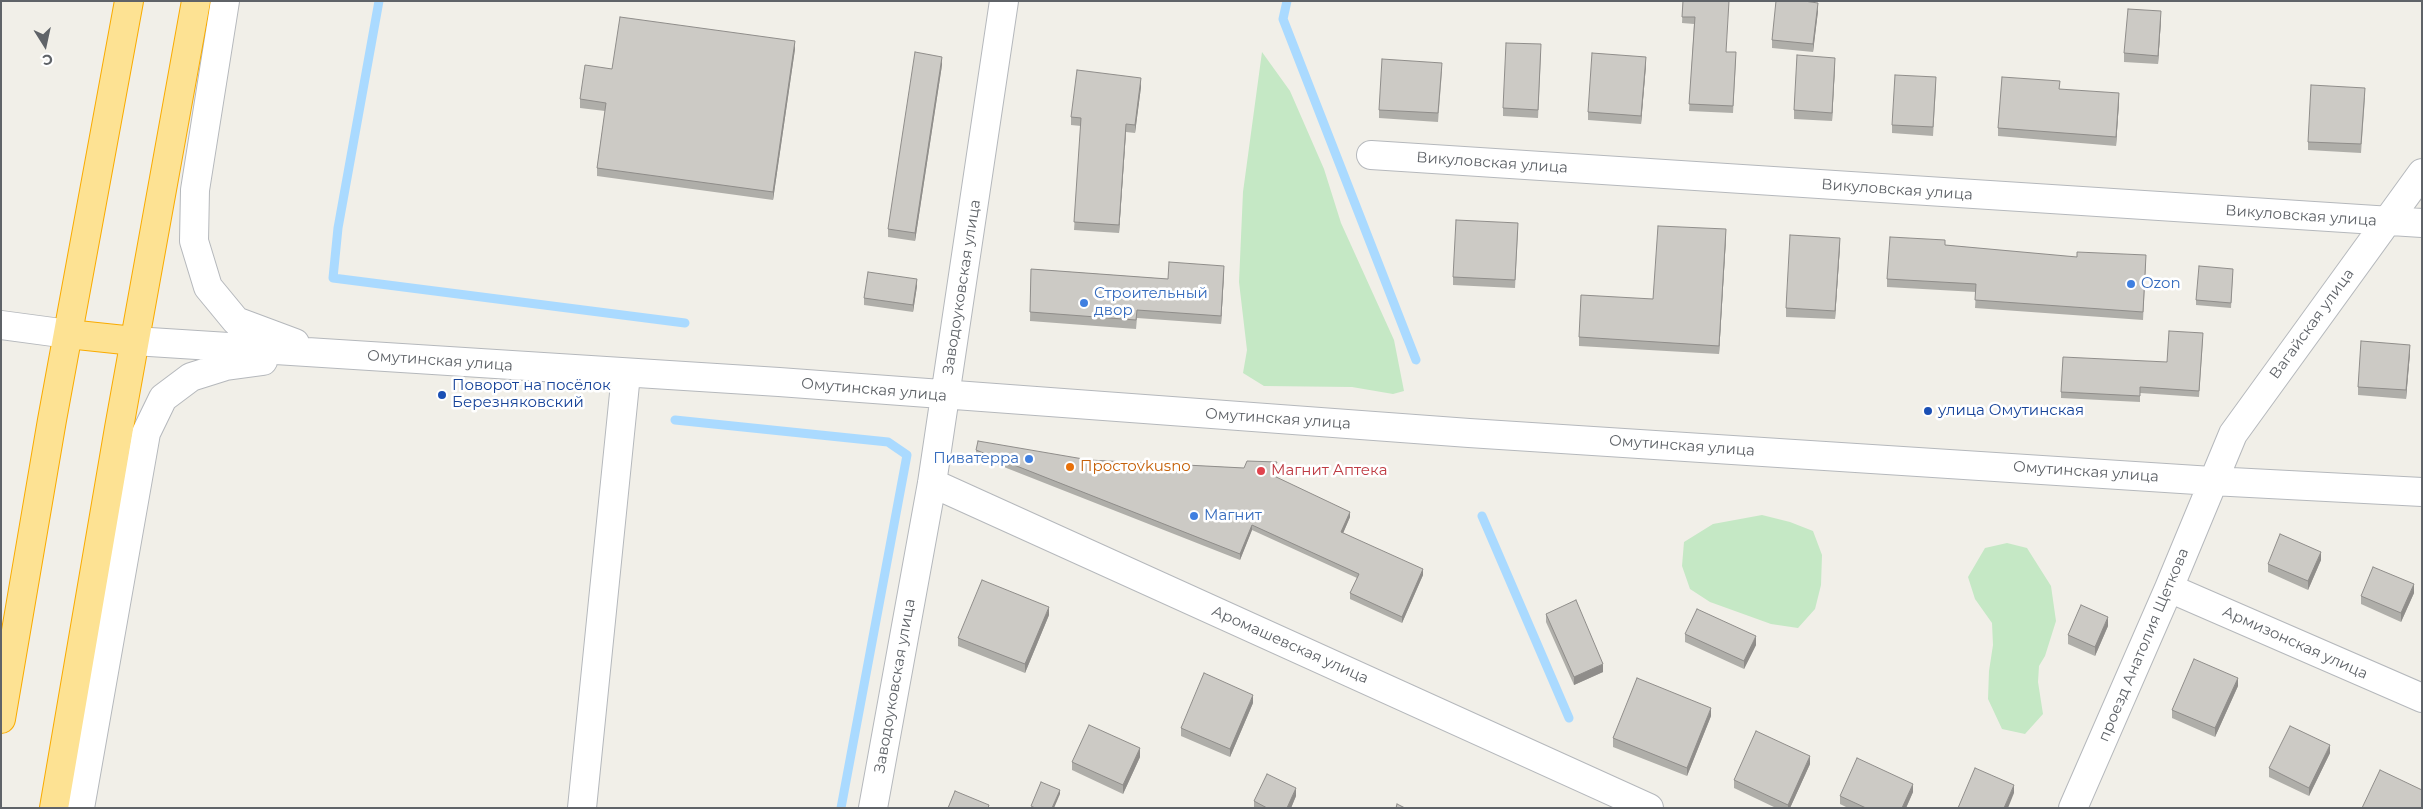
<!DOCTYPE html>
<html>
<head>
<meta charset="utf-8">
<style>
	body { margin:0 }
	#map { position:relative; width:2423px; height:809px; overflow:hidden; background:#f1efe8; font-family:Montserrat,sans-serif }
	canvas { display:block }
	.frame { position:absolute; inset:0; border:2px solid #5f6368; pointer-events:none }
	.north { position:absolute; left:20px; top:20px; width:50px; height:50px; -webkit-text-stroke:4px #fff; paint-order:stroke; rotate:170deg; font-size:14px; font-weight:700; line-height:20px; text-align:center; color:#5f6368 }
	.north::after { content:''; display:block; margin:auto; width:18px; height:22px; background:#5f6368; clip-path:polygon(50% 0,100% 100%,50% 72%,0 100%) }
</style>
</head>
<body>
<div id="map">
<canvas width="2423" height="809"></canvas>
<div class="frame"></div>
<div class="north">С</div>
</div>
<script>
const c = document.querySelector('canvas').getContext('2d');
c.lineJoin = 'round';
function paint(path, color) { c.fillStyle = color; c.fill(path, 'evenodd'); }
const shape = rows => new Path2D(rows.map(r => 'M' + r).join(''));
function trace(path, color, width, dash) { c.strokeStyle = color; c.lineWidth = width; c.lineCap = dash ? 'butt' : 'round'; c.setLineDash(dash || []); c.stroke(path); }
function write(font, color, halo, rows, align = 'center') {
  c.font = font + ' Montserrat,sans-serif'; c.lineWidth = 5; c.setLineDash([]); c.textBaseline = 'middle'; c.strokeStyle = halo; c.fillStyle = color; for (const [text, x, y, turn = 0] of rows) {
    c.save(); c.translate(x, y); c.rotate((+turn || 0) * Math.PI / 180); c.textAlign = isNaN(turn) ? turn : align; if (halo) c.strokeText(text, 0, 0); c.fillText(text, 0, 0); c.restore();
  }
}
const green = shape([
	[1262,52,1290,91,1324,169,1341,223,1394,340,1404,391,1393,394,1352,387,1264,386,1243,373,1247,350,1239,282,1243,192],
	[1762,515,1790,522,1813,531,1822,555,1821,585,1815,609,1798,628,1771,624,1710,602,1690,589,1682,566,1684,542,1713,524],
	[2007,543,2027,548,2051,586,2056,621,2045,656,2039,666,2038,682,2043,714,2025,734,2002,729,1988,699,1989,671,1993,645,1992,623,1975,599,1968,577,1985,548]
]);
const stream = shape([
	[379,1,338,228,333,278,685,323],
	[1287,1,1283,19,1416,360],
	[675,420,888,442,907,455,841,808],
	[1482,516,1569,718]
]);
const minor = shape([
	[225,1,195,190,194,241,208,287,236,321,295,343],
	[1371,155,2422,223],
	[1,325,68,334],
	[134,341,779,382,1469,433,2212,481,2422,492],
	[932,483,1649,808],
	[2169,588,2422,698],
	[80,808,146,433,163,398,191,377,226,366,263,361],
	[582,808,626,374],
	[873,808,932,483,1004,1],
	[2073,808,2169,588,2233,434,2422,173]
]);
const highway = shape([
	[68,334,134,341],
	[1,719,52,420,129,1],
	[54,808,119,428,196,1]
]);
const wall = shape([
	[1683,1,1726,52,1736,59,1733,113,1689,111,1694,24,1682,23],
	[1818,11,1813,52,1772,48,1772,40],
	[2161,20,2158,64,2124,62,2124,53],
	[795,49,773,200,597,176,597,168,605,111,580,108,580,99,612,69],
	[1541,53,1538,118,1503,116,1503,108],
	[942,65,915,241,888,237,888,229],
	[1646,65,1641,124,1588,120,1588,112],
	[1835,66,1832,121,1794,119,1794,110],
	[1442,71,1438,122,1379,118,1379,110],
	[1936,86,1933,136,1892,133,1892,125],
	[1141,87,1135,133,1126,132,1119,233,1074,230,1081,126,1071,125,1071,117],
	[2060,89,2119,102,2116,146,1998,136,1998,128],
	[2365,97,2361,153,2308,150,2308,142],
	[1518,231,1515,288,1453,285,1453,277],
	[1726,238,1719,354,1579,346,1579,337,1653,299],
	[1945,245,2146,264,2143,320,1975,308,1976,292,1887,287,1887,279],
	[1840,246,1835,319,1786,317,1786,308],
	[1031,269,1168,279,1224,274,1221,324,1137,318,1136,329,1030,321],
	[2233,273,2231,308,2196,305,2196,300],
	[917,286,913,312,864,305,864,298],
	[2203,339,2199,397,2140,393,2140,402,2061,398,2061,392,2167,362],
	[2410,353,2406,399,2358,395,2358,387],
	[976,450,1089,460,1244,468,1277,468,1274,476,1350,517,1343,533,1423,575,1402,623,1350,599,1350,593,1357,578,1252,530,1240,560,976,456],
	[2321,560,2308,590,2268,572,2268,564],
	[2414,593,2401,622,2361,604,2361,596],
	[1546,614,1603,672,1574,685,1546,622],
	[1049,615,1025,673,958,646,958,638],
	[2108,626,2095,656,2068,644,2068,635],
	[1685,634,1756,645,1744,669,1685,642],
	[2238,686,2215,737,2172,718,2172,710],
	[1253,703,1230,757,1181,736,1181,728],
	[1711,716,1687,776,1613,747,1613,738],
	[2330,753,2309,796,2269,777,2269,768],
	[1140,757,1123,794,1072,770,1072,762],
	[1810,764,1790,808,1776,808,1734,788,1734,780],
	[1913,792,1906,808,1848,808,1840,804,1840,796],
	[1296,796,1291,808,1254,808,1254,801]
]);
const shadedWall = shape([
	[1818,3,1818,11,1813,52,1813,44],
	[2161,11,2161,20,2158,64,2158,56],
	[795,41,795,49,773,200,773,192],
	[942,57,942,65,915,241,915,233],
	[1646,57,1646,65,1641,124,1641,116],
	[1835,58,1835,66,1832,121,1832,113],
	[1141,78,1141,87,1135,133,1135,125],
	[2119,93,2119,102,2116,146,2116,137],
	[1126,124,1126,132,1119,233,1119,225],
	[1726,229,1726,238,1719,354,1719,346],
	[1840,238,1840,246,1835,319,1835,311],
	[1224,266,1224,274,1221,324,1221,316],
	[917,279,917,286,913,312,913,305],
	[2410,345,2410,353,2406,399,2406,390],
	[1277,462,1277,468,1272,481,1272,475],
	[1350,512,1350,517,1341,538,1341,532],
	[1252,525,1252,530,1240,560,1240,554],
	[2321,552,2321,560,2308,590,2308,581],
	[1423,569,1423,575,1402,623,1402,617],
	[2414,584,2414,593,2401,622,2401,613],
	[1049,607,1049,615,1025,673,1025,664],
	[2108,617,2108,626,2095,656,2095,647],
	[1756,636,1756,645,1744,669,1744,661],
	[1603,664,1603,672,1574,685,1574,677],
	[2238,678,2238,686,2215,737,2215,728],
	[1253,695,1253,703,1230,757,1230,749],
	[1711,708,1711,716,1687,776,1687,768],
	[2330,745,2330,753,2309,796,2309,788],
	[1140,748,1140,757,1123,794,1123,785],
	[1810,756,1810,764,1790,808,1788,808,1788,805],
	[1913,784,1913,792,1906,808,1902,808],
	[2014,785,2014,793,2008,808,2004,808],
	[1296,788,1296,796,1291,808,1287,808],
	[1060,790,1060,794,1054,808,1052,808]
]);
const building = shape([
	[1683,1,1729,1,1726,52,1736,52,1733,106,1689,104,1695,17,1682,17,1683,1],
	[1776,1,1804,1,1818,3,1813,44,1772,40,1776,1],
	[2128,9,2161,11,2158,56,2124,53,2128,9],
	[620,17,795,41,773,192,597,168,606,103,580,99,585,65,612,69,620,17],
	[1506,43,1541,44,1538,110,1503,108,1506,43],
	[915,52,942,57,915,233,888,229,915,52],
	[1592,53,1646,57,1641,116,1588,112,1592,53],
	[1797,55,1835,58,1832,113,1794,110,1797,55],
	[1382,59,1442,63,1438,113,1379,110,1382,59],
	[1077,70,1141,78,1135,125,1126,124,1119,225,1074,222,1081,118,1071,117,1077,70],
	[1895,75,1936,77,1933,127,1892,125,1895,75],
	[2002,77,2060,81,2059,89,2119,93,2116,137,1998,128,2002,77],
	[2311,85,2365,88,2361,144,2308,142,2311,85],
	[1456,220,1518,223,1515,280,1453,277,1456,220],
	[1658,226,1726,229,1719,346,1579,337,1581,295,1653,299,1658,226],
	[1790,235,1840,238,1835,311,1786,308,1790,235],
	[1890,237,1945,240,1945,245,2077,257,2077,252,2146,255,2143,312,1975,300,1976,284,1887,279,1890,237],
	[1169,262,1224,266,1221,316,1137,310,1136,320,1030,312,1031,269,1168,279,1169,262],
	[2199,266,2233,269,2231,303,2196,300,2199,266],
	[868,272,917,279,913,305,864,298,868,272],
	[2169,331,2203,333,2199,391,2140,387,2140,396,2061,392,2063,357,2167,362,2169,331],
	[2361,341,2410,345,2406,390,2358,387,2361,341],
	[978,441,1089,460,1244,468,1247,461,1277,462,1272,475,1350,512,1341,532,1423,569,1402,617,1350,593,1359,574,1252,525,1240,554,976,450,978,441],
	[2280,534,2321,552,2308,581,2268,564,2280,534],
	[2373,567,2414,584,2401,613,2361,596,2373,567],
	[982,580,1049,607,1025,664,958,638,982,580],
	[1576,600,1603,664,1574,677,1546,614,1576,600],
	[2081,605,2108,617,2095,647,2068,635,2081,605],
	[1697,609,1756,636,1744,661,1685,634,1697,609],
	[2194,659,2238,678,2215,728,2172,710,2194,659],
	[1204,673,1253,695,1230,749,1181,728,1204,673],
	[1637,678,1711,708,1687,768,1613,738,1637,678],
	[1089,725,1140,748,1123,785,1072,762,1089,725],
	[2290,726,2330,745,2309,788,2269,768,2290,726],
	[1756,731,1810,756,1788,805,1734,780,1756,731],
	[1857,758,1913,784,1902,808,1866,808,1840,796,1857,758],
	[1975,768,2014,785,2004,808,1958,808,1975,768],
	[2380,770,2422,790,2422,808,2362,808,2380,770],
	[1267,774,1296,788,1287,808,1267,808,1254,801,1267,774],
	[1041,782,1060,790,1052,808,1035,808,1031,806,1041,782],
	[955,791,989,805,988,808,948,808,955,791],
	[1397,804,1405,808,1396,808,1397,804]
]);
const markers = [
	[2131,284,5,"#3f7fe0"],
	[1084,303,5,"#3f7fe0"],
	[442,395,5,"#1a4fb4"],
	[1928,411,5,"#1a4fb4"],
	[1029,459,5,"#3f7fe0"],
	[1070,467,5,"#e8710a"],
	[1261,471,5,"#e0444e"],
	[1194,516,5,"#3f7fe0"]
];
const streetNames = [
	["Викуловская улица",1492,163,4],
	["Викуловская улица",1897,190,4],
	["Викуловская улица",2301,216,4],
	["Заводоуковская улица",962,287,-81],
	["Вагайская улица",2312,324,-54],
	["Омутинская улица",440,361,4],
	["Омутинская улица",874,390,5],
	["Омутинская улица",1278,419,4],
	["Омутинская улица",1682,446,4],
	["Омутинская улица",2086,472,4],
	["Армизонская улица",2295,643,24],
	["Аромашевская улица",1290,645,24],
	["проезд Анатолия Щеткова",2144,645,-67],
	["Заводоуковская улица",895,686,-80]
];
const shopNames = [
	["Ozon",2141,284],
	["Строительный",1094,294],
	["двор",1094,311],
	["Пиватерра",1019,459,"right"],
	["Магнит",1204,516]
];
const transitNames = [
	["Поворот на посёлок",452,386],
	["Березняковский",452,403],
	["улица Омутинская",1938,411]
];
const foodNames = [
	["Простоvkusno",1080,467]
];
const healthNames = [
	["Магнит Аптека",1271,471]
];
paint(green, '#c5e8c5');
trace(stream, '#aadaff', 9);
trace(minor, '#b5b8bc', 30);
trace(highway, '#f9ab00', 30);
trace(minor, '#fff', 28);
trace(highway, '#fde293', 28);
paint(wall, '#afaea9');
paint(shadedWall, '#8f8d8a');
paint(building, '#cccac5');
trace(building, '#8f8d8a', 1);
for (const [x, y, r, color] of markers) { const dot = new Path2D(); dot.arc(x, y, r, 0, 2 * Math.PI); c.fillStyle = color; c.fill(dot); trace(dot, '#fff', 2); }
write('15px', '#5f6368', '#fff', streetNames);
write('15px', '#366cbe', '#fff', shopNames, 'left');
write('15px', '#164399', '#fff', transitNames, 'left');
write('15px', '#c56008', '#fff', foodNames, 'left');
write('15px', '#be3a42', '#fff', healthNames, 'left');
</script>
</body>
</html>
